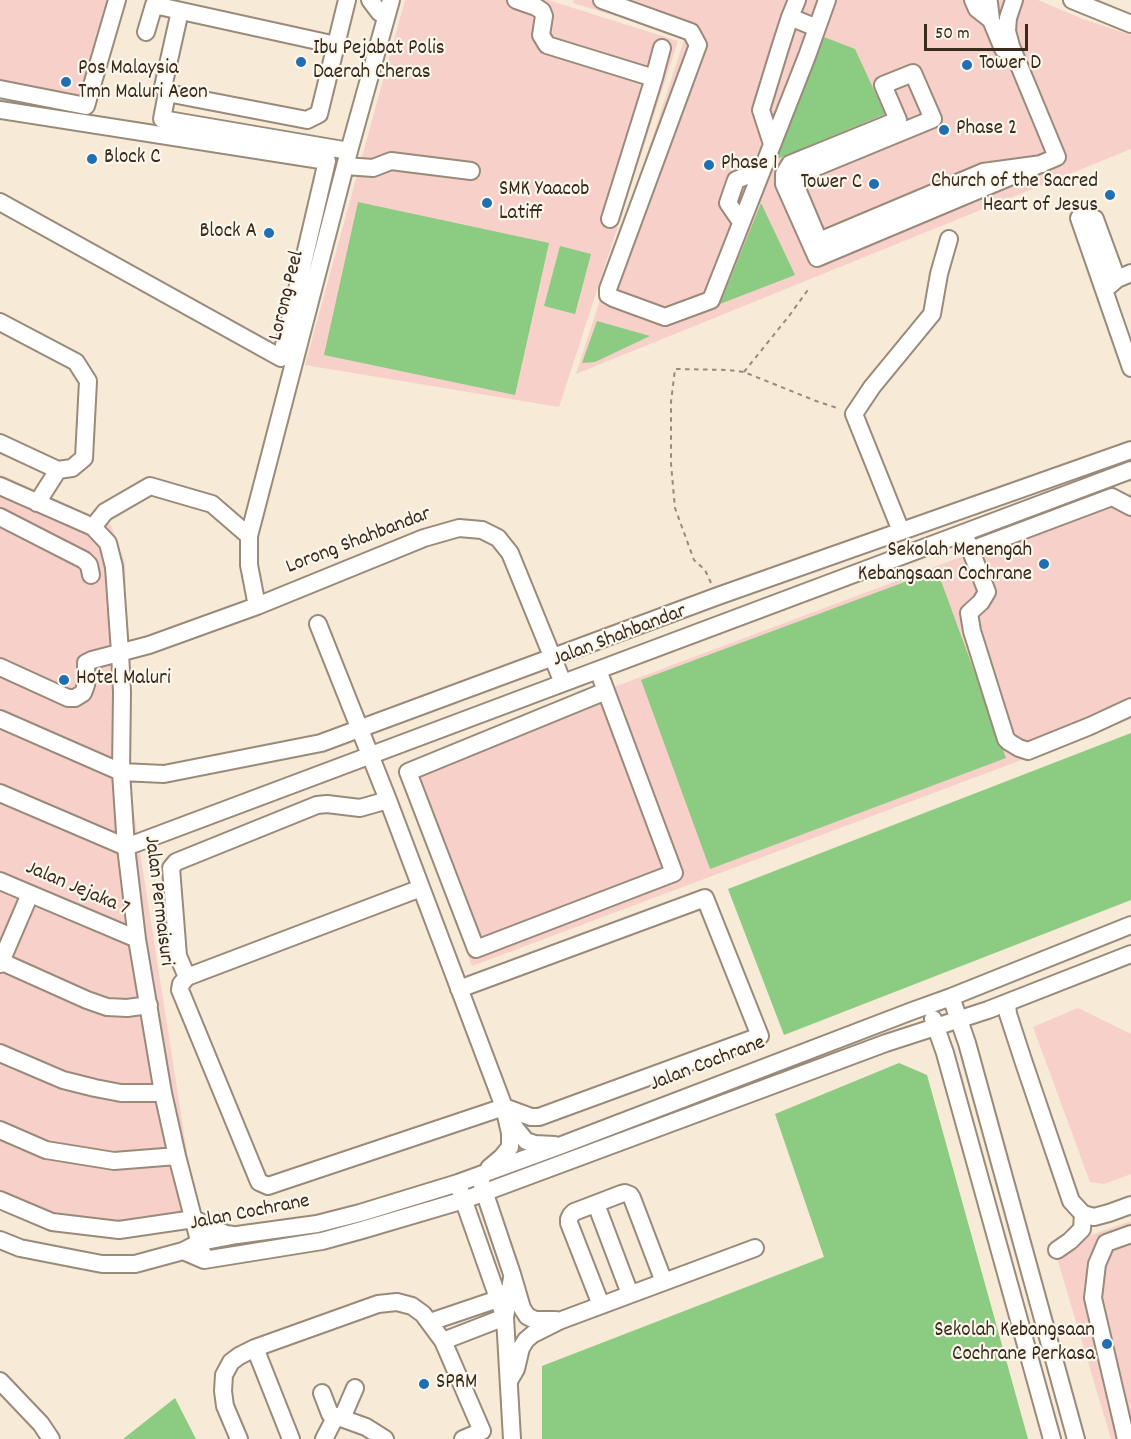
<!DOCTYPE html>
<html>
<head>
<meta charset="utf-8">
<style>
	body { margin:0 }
	#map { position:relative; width:1131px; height:1439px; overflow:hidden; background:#f7ead6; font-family:Dekko,sans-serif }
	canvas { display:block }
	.scale { position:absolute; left:924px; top:24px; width:104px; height:27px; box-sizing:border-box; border:3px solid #3b2a1e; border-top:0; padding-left:8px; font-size:18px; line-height:21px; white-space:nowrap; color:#3b2a1e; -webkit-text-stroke:4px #fbf7ec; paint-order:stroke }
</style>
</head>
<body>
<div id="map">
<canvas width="1131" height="1439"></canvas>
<div class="scale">50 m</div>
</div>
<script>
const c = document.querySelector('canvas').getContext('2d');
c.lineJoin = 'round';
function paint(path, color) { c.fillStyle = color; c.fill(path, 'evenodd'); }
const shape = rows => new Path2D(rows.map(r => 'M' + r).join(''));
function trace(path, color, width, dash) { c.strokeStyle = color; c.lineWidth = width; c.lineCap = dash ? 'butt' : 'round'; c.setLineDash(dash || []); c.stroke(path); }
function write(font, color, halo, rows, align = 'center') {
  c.font = font + ' Dekko,sans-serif'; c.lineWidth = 4.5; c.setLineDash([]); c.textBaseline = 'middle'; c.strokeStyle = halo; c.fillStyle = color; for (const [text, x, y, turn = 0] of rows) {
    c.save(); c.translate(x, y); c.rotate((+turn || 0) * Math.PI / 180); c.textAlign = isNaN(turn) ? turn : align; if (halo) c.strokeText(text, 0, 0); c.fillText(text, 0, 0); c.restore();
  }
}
const built = shape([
	[0,0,118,0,94,104,0,85],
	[405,0,548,0,678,41,559,407,305,365],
	[574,0,1038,0,1083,19,1131,35,1131,149,576,374,685,37,573,3],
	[0,474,111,525,125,563,132,801,199,1229,109,1235,30,1223,0,1210],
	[1131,493,1131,719,472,966,398,768],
	[1078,1008,1131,1034,1131,1174,1104,1184,1090,1182,1033,1027],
	[1131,1221,1131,1439,1111,1439,1054,1248]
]);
const green = shape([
	[824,37,855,49,885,114,775,160],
	[358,202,549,243,515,395,324,355],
	[761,203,795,275,720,304],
	[560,246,591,254,575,314,544,306],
	[597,321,650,336,595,362,582,363],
	[937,570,1006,758,710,869,641,680],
	[1131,733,1131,900,784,1035,728,889],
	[899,1063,927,1075,1028,1439,542,1439,542,1366,824,1257,775,1114],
	[175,1398,196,1439,123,1439]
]);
const path = shape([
	[744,372,789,316,810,287],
	[711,583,705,570,694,560,675,508,671,464,671,402,675,369,729,370,744,372,816,401,840,409]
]);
const minor = shape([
	[370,0,379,12,386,17],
	[516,0,536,7,542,11,544,16,541,35,547,45,654,78],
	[602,0,691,32,698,45,608,289,608,295,613,298,665,317,711,300,807,56,827,0],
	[797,0,790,17,817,28],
	[973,0,977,9,991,20],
	[987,0,989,3,991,20,1003,49],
	[1014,0,1008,18,1007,31,1011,46,1057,157,1050,160,817,258,784,184,784,174,790,164,898,120,883,85,913,73,933,119,792,177,819,241,983,172,1042,164],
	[1072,0,1131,24],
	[180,11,163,87,167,93,307,120,319,114,347,0],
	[146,32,154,5,336,45],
	[0,89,86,106,117,0],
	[167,93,162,119,349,151],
	[0,110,327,161,281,358,0,202],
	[772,144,761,110,780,48,790,17],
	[345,166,373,168,391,161,471,171],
	[610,219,654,78,662,48],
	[741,222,728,203,736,180,762,170],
	[1117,279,1095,219,1079,218,1131,368],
	[1109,286,1117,279,1131,273],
	[0,322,76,362,88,381,84,458,72,468,58,470,0,443],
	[0,486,93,527,108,543,114,567,120,652,122,692,121,772,126,847,137,939,163,1093,177,1156,202,1252],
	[37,503,58,470],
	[0,517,84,560,89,565,91,575],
	[93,527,105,512,150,486,212,504,249,536],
	[901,531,854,414,872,387,932,314,939,274,949,239],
	[964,533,987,592,981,602,969,613,972,631,1006,739,1009,742,1019,748,1028,751,1090,726,1131,707],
	[971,550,1112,497,1131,507],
	[257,606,249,565,249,536,349,151,391,0],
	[318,624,388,800,504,1107,510,1133,510,1147,502,1157,489,1168],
	[0,667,68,698,75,698,83,693,86,685,86,663,92,660,149,645,257,606,424,538,459,528,482,530,498,538,510,553,563,683],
	[598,670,606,691,674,873,476,949,408,772,606,691],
	[0,719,121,772,164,774,321,743,718,596,1131,450],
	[0,793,126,847],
	[126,847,1131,470],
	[0,881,137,939],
	[421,888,187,977,181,984,180,990,259,1182,268,1186,504,1107,531,1117,539,1117,760,1036,705,898,459,989],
	[0,961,87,1000,107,1007,127,1008,149,1005],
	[0,964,30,894],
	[187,977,178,956,171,868,176,862,317,805,327,804,360,808,388,800],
	[951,997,967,1043,1076,1439],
	[1007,1003,1008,1014,1024,1063,1071,1201,1083,1214,1094,1217,1109,1213,1131,1205],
	[933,1019,945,1053,1052,1439],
	[0,1053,63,1080,95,1088,121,1093,163,1093],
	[509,1117,516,1129,526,1141,535,1144,555,1145],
	[0,1130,46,1150,114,1161,177,1156],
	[481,1182,512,1274,522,1308,527,1316,535,1320,556,1320],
	[460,1190,504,1315],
	[0,1200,52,1222,119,1230,194,1219,217,1230,226,1234,233,1235],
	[596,1204,630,1294],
	[0,1240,20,1248,76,1259,102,1264,135,1264,183,1251,200,1242,237,1235,317,1224,360,1213,458,1183,562,1145,912,1011,951,997,1131,925],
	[1057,1250,1070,1241,1082,1229,1083,1214],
	[183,1251,204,1260,322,1241,362,1230,464,1200,886,1043,988,1010,1131,954],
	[512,1278,505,1317,512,1439],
	[601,1305,569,1223,569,1219,571,1215,574,1212,621,1194,625,1193,630,1195,632,1198,664,1282],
	[430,1322,498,1299],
	[443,1341,505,1317],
	[0,1381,41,1424,51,1439],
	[509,1381,516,1369,521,1348,526,1340,533,1334,559,1321,755,1248],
	[322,1393,330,1414,366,1427,385,1439],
	[342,1418,355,1388],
	[239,1439,225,1406,223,1391,224,1375,231,1362,239,1356,255,1348],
	[291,1439,255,1348,378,1304,397,1302,412,1306,423,1314,443,1341,482,1431,463,1439],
	[324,1439,336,1416],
	[1126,1439,1093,1298,1097,1264,1106,1243,1131,1234]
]);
const markers = [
	[301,62,6,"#1f6fb2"],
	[967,65,6,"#1f6fb2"],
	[66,82,6,"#1f6fb2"],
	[944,130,6,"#1f6fb2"],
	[92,159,6,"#1f6fb2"],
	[709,165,6,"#1f6fb2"],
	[874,184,6,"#1f6fb2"],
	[1110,195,6,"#1f6fb2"],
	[487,203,6,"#1f6fb2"],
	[269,233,6,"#1f6fb2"],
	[1044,564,6,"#1f6fb2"],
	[64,680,6,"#1f6fb2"],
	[1107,1344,6,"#1f6fb2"],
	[424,1384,6,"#1f6fb2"]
];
const poiNames = [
	["Ibu Pejabat Polis",313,50],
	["Daerah Cheras",313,74],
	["Tower D",979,65],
	["Pos Malaysia",78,70],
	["Tmn Maluri Aeon",78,94],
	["Phase 2",956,130],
	["Block C",104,159],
	["Phase 1",721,165],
	["Church of the Sacred",1098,183,"right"],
	["Heart of Jesus",1098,207,"right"],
	["Tower C",862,184,"right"],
	["SMK Yaacob",499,191],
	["Latiff",499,215],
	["Block A",257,233,"right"],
	["Sekolah Menengah",1032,552,"right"],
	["Kebangsaan Cochrane",1032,576,"right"],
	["Hotel Maluri",76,680],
	["Sekolah Kebangsaan",1095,1332,"right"],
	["Cochrane Perkasa",1095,1356,"right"],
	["SPRM",436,1384]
];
const streetNames = [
	["Lorong Peel",288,296,-76],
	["Lorong Shahbandar",359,542,-21],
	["Jalan Shahbandar",620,637,-21],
	["Jalan Jejaka 7",77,890,23],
	["Jalan Permaisuri",157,901,83],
	["Jalan Cochrane",708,1065,-21],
	["Jalan Cochrane",250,1214,-11]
];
paint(built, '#f7d0ca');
paint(green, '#8bcb82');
trace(minor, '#998a7a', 20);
trace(path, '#998a7a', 2, [4.5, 4.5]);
trace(minor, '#fff', 16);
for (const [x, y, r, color] of markers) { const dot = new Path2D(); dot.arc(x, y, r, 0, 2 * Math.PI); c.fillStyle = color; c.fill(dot); trace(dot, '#fbf7ec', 2); }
write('21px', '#3b2a1e', '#fbf7ec', poiNames, 'left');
write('21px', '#3b2a1e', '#fbf7ec', streetNames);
</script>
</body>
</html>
